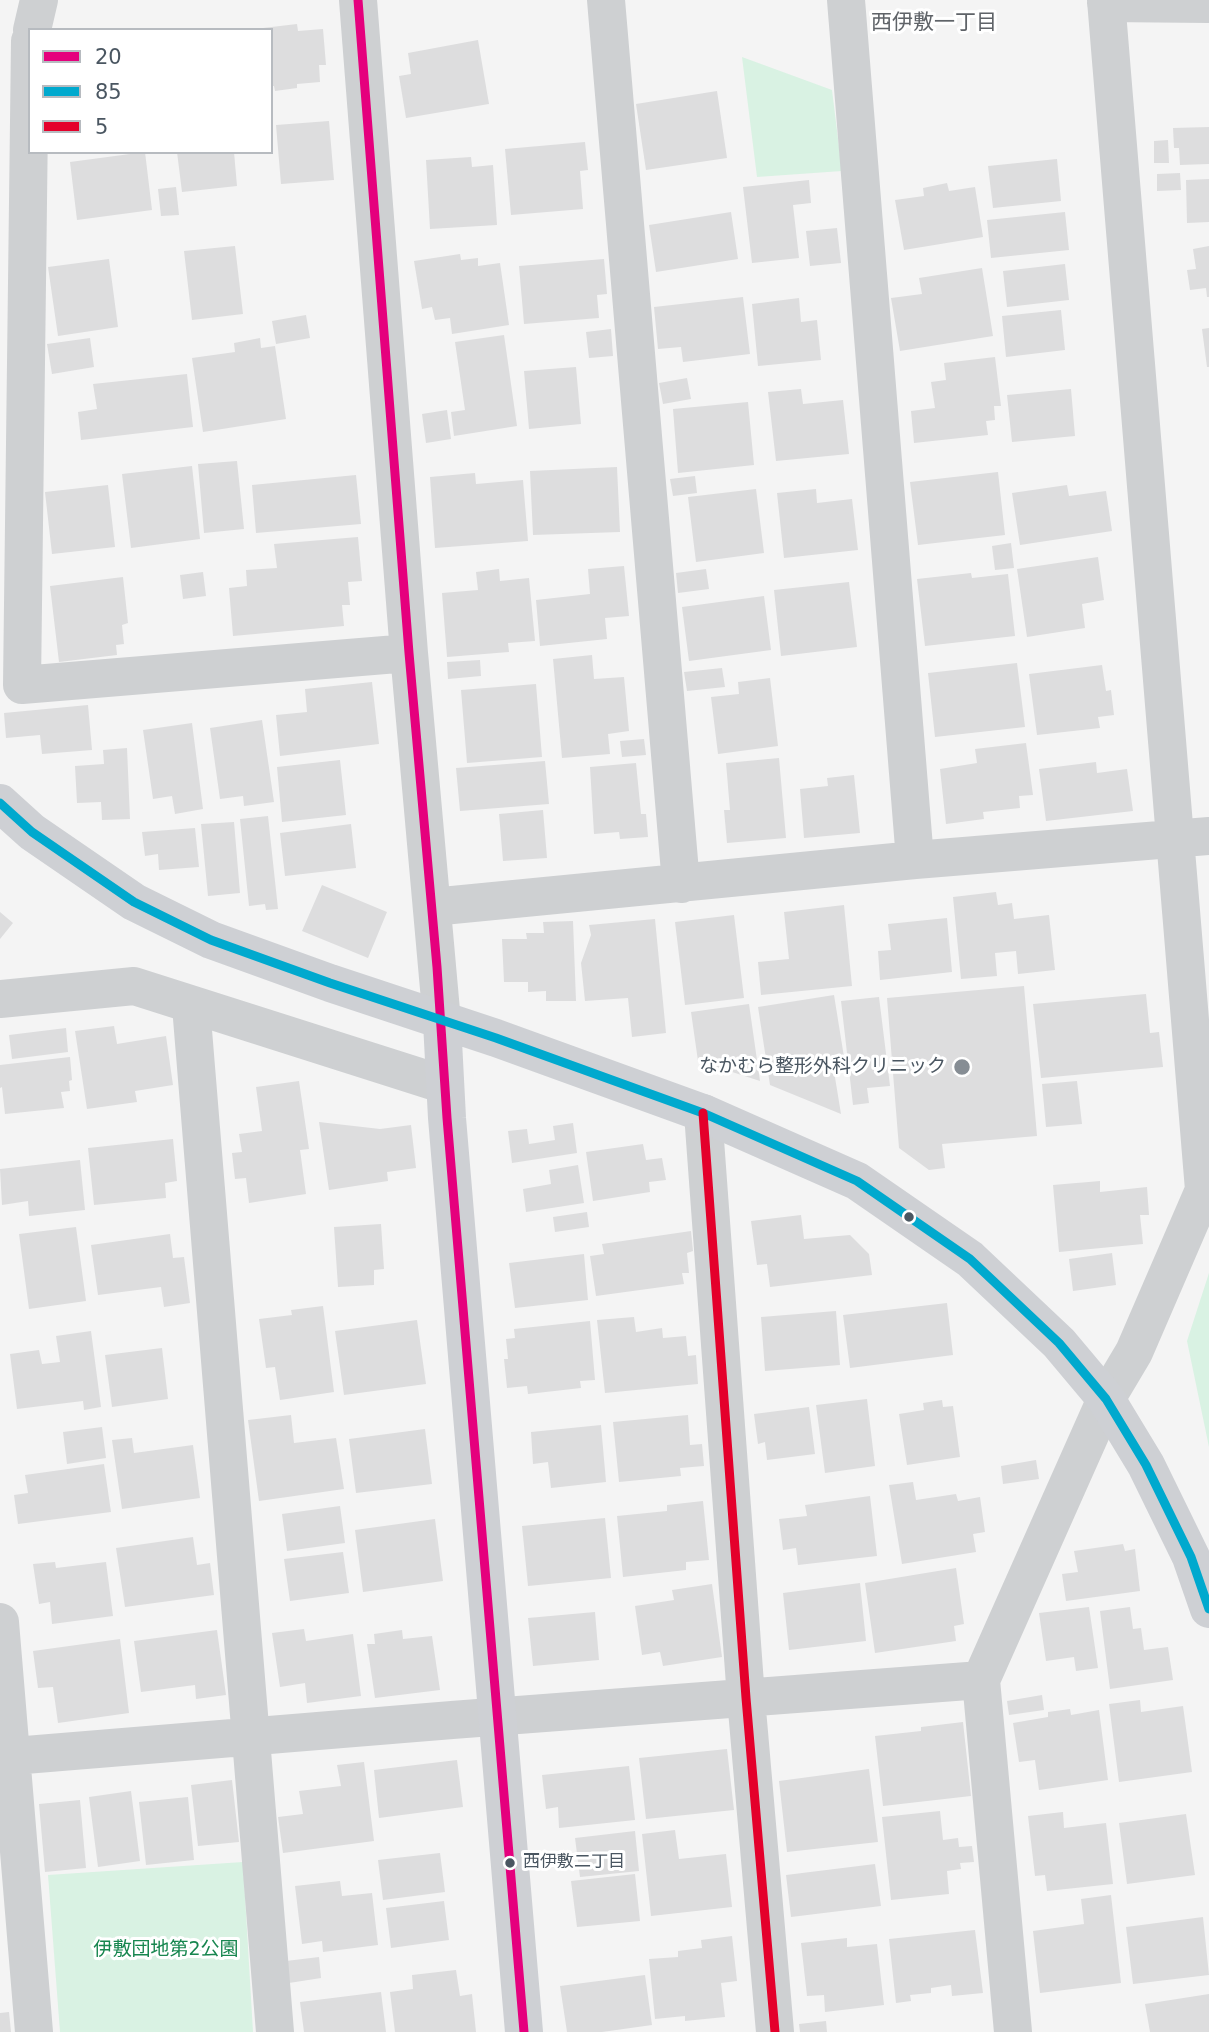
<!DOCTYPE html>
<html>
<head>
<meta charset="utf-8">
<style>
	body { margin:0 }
	#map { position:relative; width:1209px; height:2032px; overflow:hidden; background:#f4f4f4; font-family:"DejaVu Sans",sans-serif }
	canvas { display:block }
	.legend { position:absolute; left:28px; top:28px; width:245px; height:126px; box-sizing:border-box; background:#fff; border:2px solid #b7bbc0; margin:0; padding:9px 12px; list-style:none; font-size:21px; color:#4a5661 }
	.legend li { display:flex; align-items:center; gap:14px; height:35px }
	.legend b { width:35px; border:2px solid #b7bbc0 }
</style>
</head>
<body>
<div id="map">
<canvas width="1209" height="2032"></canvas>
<ul class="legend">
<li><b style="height:9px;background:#e5007d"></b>20</li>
<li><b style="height:9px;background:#00a9ce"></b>85</li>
<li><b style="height:9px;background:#e4002b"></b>5</li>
</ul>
</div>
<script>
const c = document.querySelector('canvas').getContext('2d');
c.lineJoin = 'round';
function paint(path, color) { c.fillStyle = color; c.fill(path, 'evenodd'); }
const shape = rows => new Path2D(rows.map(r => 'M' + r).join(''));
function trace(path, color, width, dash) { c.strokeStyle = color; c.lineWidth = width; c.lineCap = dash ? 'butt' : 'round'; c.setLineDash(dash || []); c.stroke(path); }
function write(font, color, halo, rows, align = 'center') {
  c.font = font + ' "DejaVu Sans","Noto Sans JP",sans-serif'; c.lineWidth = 6; c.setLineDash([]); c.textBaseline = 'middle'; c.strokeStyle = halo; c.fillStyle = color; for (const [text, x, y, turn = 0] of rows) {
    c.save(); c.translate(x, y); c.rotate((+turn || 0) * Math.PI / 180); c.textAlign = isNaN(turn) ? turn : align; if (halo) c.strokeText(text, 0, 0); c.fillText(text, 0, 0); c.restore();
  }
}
const green = shape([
	[742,57,832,90,842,171,757,177],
	[1209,1273,1209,1447,1187,1341],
	[243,1862,253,2032,60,2032,48,1875]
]);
const building = shape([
	[297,24,298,31,323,29,326,65,319,65,320,82,297,84,297,88,275,91,274,86,271,86,271,30,263,28],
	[478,40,489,104,406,118,399,76,411,74,408,53],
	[717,91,727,158,646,170,636,104],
	[329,121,334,180,281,184,276,125],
	[1209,127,1209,164,1180,165,1179,148,1174,148,1173,128],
	[1168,140,1169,163,1154,163,1154,141],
	[585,142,588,170,580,171,583,209,511,215,505,149],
	[145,152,152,210,77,220,70,162],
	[177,152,234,152,237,186,182,192],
	[471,157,472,167,493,165,497,225,430,229,426,160],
	[1057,159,1061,201,993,208,988,166],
	[1180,173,1181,190,1157,191,1157,174],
	[1209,179,1209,222,1187,223,1186,180],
	[809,180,811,203,793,205,799,258,752,263,743,187],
	[947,183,949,191,975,187,983,237,904,250,895,200,924,196,923,188],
	[176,187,179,215,161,216,158,189],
	[731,212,738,259,656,272,649,225],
	[1065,212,1069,250,991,258,987,220],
	[837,228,841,263,810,266,806,231],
	[235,246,243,314,192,320,184,251],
	[1209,246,1209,297,1207,297,1206,288,1190,290,1187,270,1196,269,1193,249],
	[460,254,461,260,478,258,478,266,500,263,509,325,452,334,450,318,435,320,432,307,422,309,414,261],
	[109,259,118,327,58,336,48,267],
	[604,259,607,294,597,295,599,318,524,324,519,266],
	[1065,264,1069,300,1007,307,1003,271],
	[982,268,993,336,900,351,891,298,922,294,919,278],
	[743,297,750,354,683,362,681,347,658,349,654,307],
	[799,298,801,322,817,320,821,360,758,366,752,304],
	[1061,310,1065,350,1006,357,1002,316],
	[306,315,310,338,276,344,272,321],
	[1209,328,1209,367,1207,367,1202,329],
	[611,329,613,356,589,358,586,332],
	[504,335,517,426,454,436,451,412,465,410,455,342],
	[90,338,94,367,52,374,47,344],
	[260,338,261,348,275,346,286,419,203,432,192,358,235,352,234,343],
	[995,357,1001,406,994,406,995,420,986,421,988,435,914,443,911,411,935,408,931,382,946,380,944,363],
	[576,367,581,424,529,429,524,371],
	[187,374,193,427,81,440,78,412,97,409,93,384],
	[687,378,691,399,663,404,659,383],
	[801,389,803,404,843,400,849,454,776,461,768,392],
	[1071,389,1075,436,1012,442,1007,395],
	[748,402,754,465,678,473,673,409],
	[447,410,451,439,426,443,422,414],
	[237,461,244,529,204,533,198,464],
	[192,466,200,539,131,548,122,474],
	[617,467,620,532,533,535,530,471],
	[998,472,1005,535,918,545,910,482],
	[475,473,476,484,523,480,528,541,435,548,430,477],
	[356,475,361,524,256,533,252,485],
	[695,476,697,493,673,496,670,479],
	[108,485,115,547,52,554,45,492],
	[1067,485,1069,496,1106,491,1112,531,1020,545,1012,493],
	[756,489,764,553,696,562,688,497],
	[816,489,817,503,852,499,858,550,784,558,777,493],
	[358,537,362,581,348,582,350,605,342,605,344,626,233,636,229,588,247,586,246,570,277,568,274,544],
	[1011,543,1014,568,995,570,992,546],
	[1098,557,1104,600,1082,604,1085,628,1027,637,1017,569],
	[624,566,629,616,605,618,607,639,540,646,536,600,590,594,588,569],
	[499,569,500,581,529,578,535,641,508,643,509,652,447,657,442,593,478,590,476,572],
	[706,569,709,589,678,593,676,573],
	[203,572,206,596,183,599,180,575],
	[971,573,972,578,1008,574,1015,636,925,646,917,579],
	[123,577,128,623,122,625,124,644,116,645,117,655,59,662,50,586],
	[849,582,857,647,781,656,774,590],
	[764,596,771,650,689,661,682,607],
	[592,655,594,679,624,677,629,731,608,734,610,754,562,758,553,659],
	[480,660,481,676,448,679,447,662],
	[1017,663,1025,727,935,737,928,673],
	[1102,665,1106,691,1111,690,1114,715,1098,717,1100,728,1037,735,1029,674],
	[722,668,725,687,687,691,684,672],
	[770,678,778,746,718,754,711,697,739,694,738,682],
	[372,682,379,744,280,756,276,715,307,712,305,689],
	[536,684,542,757,467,763,461,690],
	[88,705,92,750,42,754,40,735,6,738,4,713],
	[262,720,274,802,244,806,243,796,220,799,210,728],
	[192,723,203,809,175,814,172,796,153,799,143,730],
	[644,739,646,755,622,757,620,741],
	[1026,743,1033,795,1019,796,1020,808,983,812,984,819,946,824,940,769,977,763,975,749],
	[127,748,130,819,102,820,101,802,77,803,75,766,104,764,103,750],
	[779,758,786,838,727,843,724,810,730,810,726,763],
	[340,760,346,815,282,822,277,767],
	[545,761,549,804,460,811,456,768],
	[1096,762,1097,773,1127,769,1133,811,1046,821,1039,769],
	[636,763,641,814,646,814,648,837,620,839,619,832,594,834,590,767],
	[854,775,860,833,804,838,800,789,828,786,827,778],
	[543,810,547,858,503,861,499,814],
	[268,816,278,909,266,910,265,904,249,906,240,819],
	[234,822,240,893,208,896,201,824],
	[351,824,356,868,285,876,280,833],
	[195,828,199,867,159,870,158,854,145,856,142,832],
	[322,885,387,912,368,958,302,931],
	[996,892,998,905,1012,903,1014,919,1049,915,1055,970,1018,974,1016,951,995,953,997,976,961,979,953,897],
	[844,905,852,986,761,995,758,962,789,959,784,912],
	[0,912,13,923,0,939],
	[734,915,744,998,685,1005,675,922],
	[947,918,952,972,880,980,878,951,891,950,888,924],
	[655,919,666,1033,632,1037,628,998,585,1001,581,963,591,935,589,925],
	[573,921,576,1001,546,1001,546,991,528,992,528,982,504,982,502,939,527,939,526,933,544,933,543,922],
	[1024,986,1037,1136,942,1144,945,1168,929,1170,899,1148,887,998],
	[1146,994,1150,1033,1159,1032,1163,1067,1041,1078,1033,1004],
	[834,995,844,1057,832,1059,841,1114,770,1085,758,1007],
	[879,997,890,1086,867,1088,869,1103,853,1105,841,1001],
	[749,1004,760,1081,698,1061,691,1012],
	[114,1026,117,1044,166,1036,173,1085,135,1091,137,1102,87,1109,75,1031],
	[66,1028,68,1052,12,1059,9,1035],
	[70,1057,72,1080,69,1081,70,1091,61,1092,64,1108,5,1114,2,1087,0,1088,0,1065],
	[299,1081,309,1149,300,1150,306,1194,249,1203,246,1178,235,1179,232,1153,242,1152,239,1134,262,1131,256,1087],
	[1077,1081,1082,1124,1046,1127,1042,1084],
	[319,1122,380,1129,411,1125,416,1168,387,1172,388,1181,329,1190],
	[573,1123,577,1153,512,1163,508,1131,527,1129,529,1144,555,1140,553,1126],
	[173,1139,177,1181,165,1183,166,1198,94,1205,88,1148],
	[643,1144,646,1160,662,1158,666,1180,649,1182,650,1192,593,1201,586,1152],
	[80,1160,85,1210,29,1216,28,1201,2,1205,0,1169],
	[578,1165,584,1203,526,1212,523,1189,551,1184,549,1170],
	[1100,1181,1100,1192,1147,1187,1149,1215,1140,1215,1143,1244,1059,1252,1053,1185],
	[587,1212,589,1227,555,1232,553,1217],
	[801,1215,804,1239,850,1235,869,1254,872,1275,770,1287,767,1264,757,1265,751,1221],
	[381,1224,384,1269,374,1270,374,1285,338,1287,334,1227],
	[76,1227,86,1301,29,1309,19,1234],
	[691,1231,693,1251,687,1253,689,1273,682,1273,684,1284,596,1296,590,1256,604,1254,602,1244],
	[170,1234,173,1258,184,1257,190,1303,164,1307,161,1287,98,1295,91,1245],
	[1112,1253,1116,1285,1073,1291,1069,1259],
	[584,1254,588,1300,515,1308,509,1263],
	[947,1303,953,1355,850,1368,843,1315],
	[323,1306,334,1392,280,1400,275,1367,266,1368,259,1319,292,1315,291,1310],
	[836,1311,840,1365,765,1371,761,1317],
	[634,1317,636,1332,662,1328,663,1338,686,1336,688,1356,696,1355,698,1384,605,1393,597,1320],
	[417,1320,426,1384,344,1395,335,1331],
	[590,1321,595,1380,580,1381,581,1388,528,1394,527,1386,507,1388,504,1359,508,1359,506,1339,515,1338,514,1329],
	[91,1331,101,1407,84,1410,83,1401,17,1409,10,1354,39,1350,42,1364,60,1362,56,1336],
	[162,1348,168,1399,112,1407,105,1355],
	[867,1399,875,1466,825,1473,816,1405],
	[942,1400,943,1407,953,1406,960,1457,907,1465,899,1414,924,1410,923,1403],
	[809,1407,815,1454,767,1460,765,1442,758,1444,754,1414],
	[291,1415,294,1443,336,1438,344,1489,259,1501,248,1420],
	[688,1415,690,1445,702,1444,704,1466,680,1468,681,1476,619,1482,613,1422],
	[601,1425,606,1482,551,1488,548,1462,533,1464,531,1432],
	[102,1427,106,1458,67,1464,63,1432],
	[425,1429,432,1484,356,1493,349,1439],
	[132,1438,134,1453,193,1445,200,1498,122,1509,112,1440],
	[1036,1460,1039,1479,1003,1484,1001,1466],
	[104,1464,111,1512,18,1524,14,1495,28,1493,25,1475],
	[913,1482,916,1500,956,1494,958,1501,980,1497,985,1532,973,1534,976,1552,902,1564,889,1485],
	[870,1496,877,1556,798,1565,796,1548,783,1550,779,1519,807,1516,805,1505],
	[703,1501,709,1560,686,1562,686,1570,623,1577,617,1516,667,1511,667,1505],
	[340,1506,345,1543,287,1551,282,1514],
	[605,1518,611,1578,528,1586,522,1526],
	[435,1519,443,1581,363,1592,355,1530],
	[193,1537,197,1565,210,1563,214,1595,125,1607,116,1548],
	[1123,1544,1125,1551,1135,1549,1140,1591,1066,1601,1062,1574,1078,1572,1074,1551],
	[343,1552,349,1593,290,1601,284,1559],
	[55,1562,56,1568,106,1562,113,1616,52,1624,50,1602,39,1604,33,1564],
	[956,1568,964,1624,954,1626,956,1641,875,1653,865,1583],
	[860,1583,866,1641,789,1650,783,1593],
	[712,1584,722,1657,663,1666,660,1652,642,1655,635,1606,674,1600,672,1590],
	[1089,1607,1098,1668,1076,1671,1074,1657,1046,1661,1039,1613],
	[1130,1607,1133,1629,1141,1628,1144,1650,1168,1647,1173,1680,1110,1689,1100,1611],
	[595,1612,599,1660,533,1666,528,1618],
	[304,1629,306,1641,353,1634,361,1696,307,1703,305,1683,280,1687,272,1633],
	[217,1630,226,1695,196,1699,195,1685,141,1692,134,1641],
	[402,1630,403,1639,432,1636,440,1690,375,1698,367,1644,375,1644,374,1634],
	[120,1639,129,1713,58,1723,53,1687,38,1688,33,1651],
	[1042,1695,1044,1710,1009,1715,1007,1701],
	[1140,1700,1141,1712,1183,1706,1192,1772,1119,1782,1109,1704],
	[1070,1709,1071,1715,1099,1710,1108,1780,1039,1790,1035,1760,1019,1762,1013,1723,1048,1717,1048,1712],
	[963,1722,971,1796,883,1806,875,1736,921,1731,921,1727],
	[727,1749,734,1810,646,1819,639,1758],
	[457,1760,463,1807,379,1818,374,1770],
	[364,1762,374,1841,283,1853,278,1817,303,1814,299,1791,341,1786,337,1765],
	[629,1766,635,1820,559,1828,558,1807,546,1809,542,1775],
	[869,1769,878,1842,787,1852,779,1781],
	[232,1780,239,1842,198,1846,191,1785],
	[131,1791,140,1861,98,1867,89,1797],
	[188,1797,194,1860,146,1865,139,1802],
	[80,1800,86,1868,45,1872,39,1804],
	[940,1811,943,1840,958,1838,959,1847,972,1846,974,1862,960,1863,961,1869,947,1871,949,1894,891,1900,882,1817],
	[1063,1812,1064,1828,1106,1823,1113,1884,1047,1891,1045,1875,1035,1876,1028,1816],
	[1186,1814,1195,1875,1127,1884,1119,1823],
	[675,1830,679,1859,726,1854,732,1907,651,1916,642,1834],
	[635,1831,639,1871,580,1877,575,1838],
	[440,1853,445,1892,383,1900,378,1860],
	[875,1864,881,1906,791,1917,786,1875],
	[635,1874,640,1921,577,1927,571,1881],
	[340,1881,342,1896,372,1893,378,1945,323,1952,322,1941,302,1944,295,1886],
	[1111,1895,1121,1983,1040,1993,1033,1931,1084,1924,1081,1899],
	[444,1901,449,1940,391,1948,386,1908],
	[1203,1917,1209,1975,1133,1984,1126,1927],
	[975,1930,983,1993,952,1996,951,1985,931,1988,931,1993,910,1995,911,2001,896,2003,889,1939],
	[732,1936,737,1981,721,1983,725,2017,685,2021,685,2016,655,2019,649,1959,678,1957,678,1951,702,1948,701,1940],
	[847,1938,847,1947,877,1944,884,2005,825,2012,824,1995,807,1996,801,1943],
	[319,1957,321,1978,289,1983,286,1961],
	[456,1970,460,1996,472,1994,476,2032,395,2032,390,1992,413,1989,412,1975],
	[645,1975,652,2025,602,2032,567,2032,560,1986],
	[381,1992,386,2032,304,2032,300,2002],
	[1209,1994,1209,2032,1150,2032,1145,2004],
	[9,2012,11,2032,0,2032,0,2013],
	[826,2021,827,2032,800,2032,799,2024]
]);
const street = shape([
	[358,0,409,653,442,1022],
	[606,0,681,884],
	[846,0,915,860],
	[1106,3,1209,4],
	[32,30,39,0],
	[30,41,22,685,409,653],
	[432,907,915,860,1209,836],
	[0,999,134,986,445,1085],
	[191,1006,275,2032],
	[703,1113,746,1698,775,2032],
	[0,1622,34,2032],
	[981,1680,1013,2032],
	[0,1757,452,1720,981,1680,1106,1399,1134,1352,1204,1190,1106,0]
]);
const secondary = shape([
	[0,803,32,832,134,902,211,940,330,983,496,1038,703,1113,857,1181,970,1259,1059,1343,1106,1399,1146,1465,1191,1557,1209,1609],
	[442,1022,447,1118,524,2032]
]);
const bus1 = shape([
	[358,0,409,653,437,967,447,1118,524,2032]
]);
const bus2 = shape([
	[0,803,32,832,134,902,211,940,330,983,496,1038,703,1113,857,1181,970,1259,1059,1343,1106,1399,1146,1465,1191,1557,1209,1609]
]);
const bus3 = shape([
	[703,1113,746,1698,775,2032]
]);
const markers = [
	[962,1067,9,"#868d94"],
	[909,1217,6,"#4a5661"],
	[510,1863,6,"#4a5661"]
];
const busNames = [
	["西伊敷二丁目",523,1863]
];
const poiNames = [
	["なかむら整形外科クリニック",946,1067]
];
const parkNames = [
	["伊敷団地第2公園",166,1950]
];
const neighbourhoodNames = [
	["西伊敷一丁目",934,24]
];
paint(green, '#d9f2e3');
paint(building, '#ddddde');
trace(street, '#ced0d2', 38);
trace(secondary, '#ced0d4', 38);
trace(bus1, '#e5007d', 9);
trace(bus2, '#00a9ce', 9);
trace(bus3, '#e4002b', 9);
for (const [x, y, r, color] of markers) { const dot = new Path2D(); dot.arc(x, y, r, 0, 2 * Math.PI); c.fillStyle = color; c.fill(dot); trace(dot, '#fff', 2.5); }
write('17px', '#4a5661', '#fff', busNames, 'left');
write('19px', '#4a5661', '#fff', poiNames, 'right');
write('19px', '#17864f', '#fff', parkNames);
write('21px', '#5f6368', '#fff', neighbourhoodNames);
</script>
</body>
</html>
